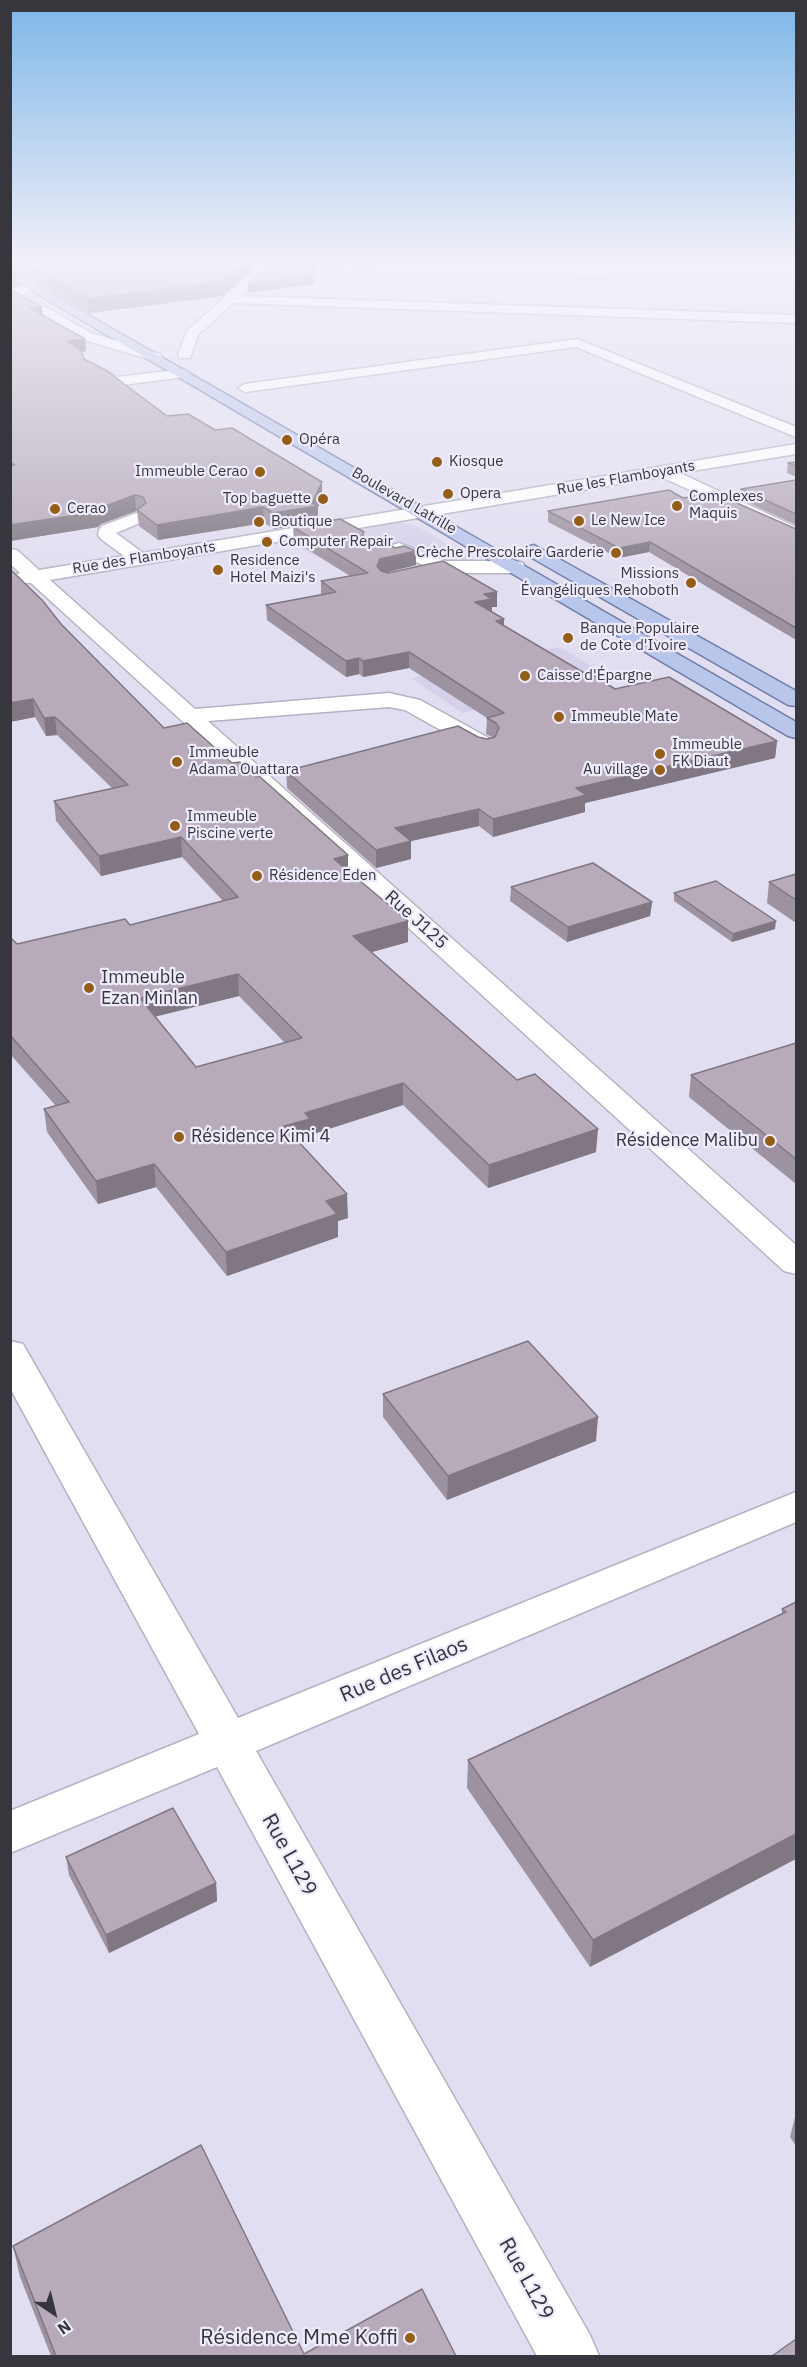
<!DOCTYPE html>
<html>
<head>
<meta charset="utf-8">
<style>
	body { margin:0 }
	#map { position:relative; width:807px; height:2367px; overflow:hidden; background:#e2def1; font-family:"IBM Plex Sans",sans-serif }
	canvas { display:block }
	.frame { position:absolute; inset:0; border:12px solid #37363d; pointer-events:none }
	.north { position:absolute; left:24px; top:2283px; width:60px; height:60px; -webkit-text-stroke:4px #efebfe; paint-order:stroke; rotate:145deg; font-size:16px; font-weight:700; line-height:24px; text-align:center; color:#37363d }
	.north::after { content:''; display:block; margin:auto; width:21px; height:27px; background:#37363d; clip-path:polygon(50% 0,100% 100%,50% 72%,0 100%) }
</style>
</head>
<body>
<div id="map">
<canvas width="807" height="2367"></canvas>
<div class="frame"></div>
<div class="north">N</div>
</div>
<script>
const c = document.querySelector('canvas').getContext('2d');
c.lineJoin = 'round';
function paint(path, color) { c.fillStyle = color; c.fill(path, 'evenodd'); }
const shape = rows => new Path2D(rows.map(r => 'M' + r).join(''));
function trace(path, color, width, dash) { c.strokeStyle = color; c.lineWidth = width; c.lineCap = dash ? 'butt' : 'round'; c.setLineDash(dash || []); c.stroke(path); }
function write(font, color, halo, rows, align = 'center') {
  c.font = font + ' "IBM Plex Sans",sans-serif'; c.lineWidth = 4.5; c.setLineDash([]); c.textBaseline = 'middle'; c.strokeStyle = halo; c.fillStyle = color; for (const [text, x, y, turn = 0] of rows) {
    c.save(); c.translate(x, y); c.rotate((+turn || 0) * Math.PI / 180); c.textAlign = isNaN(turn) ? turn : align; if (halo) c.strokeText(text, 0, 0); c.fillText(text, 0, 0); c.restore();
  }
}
const built = shape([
	[393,522,410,524,422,529,474,560,377,578,324,560,284,541],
	[560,647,614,680,462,713,411,678]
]);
const minor = shape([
	[266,260,354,260,607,269,613,273,607,277,275,265,241,296,796,315,796,323,233,303,198,335,190,358,180,358,178,355,187,331,266,260],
	[33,282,39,286,37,289,23,294,91,333,160,354,162,357,155,361,81,339,10,297,10,290,33,282],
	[577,339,796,427,796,437,576,347,245,392,238,388,245,384,577,339],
	[91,363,118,377,183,369,190,373,183,377,116,386,86,370,84,367,86,364,91,363],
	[796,444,796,454,680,473,796,527,796,538,661,477,50,580,195,709,389,693,420,700,494,741,497,746,494,751,486,753,478,751,405,710,389,707,208,721,796,1245,796,1274,784,1271,31,583,14,583,11,579,14,575,20,573,10,564,10,549,17,550,39,570,124,556,101,539,98,535,99,530,102,526,136,513,142,514,145,518,142,522,116,533,143,553,796,444],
	[399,543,446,561,516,561,523,563,525,567,523,571,516,573,444,573,393,553,390,549,393,545,399,543],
	[10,1341,23,1344,28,1353,238,1718,796,1492,796,1522,256,1751,590,2335,599,2356,537,2356,217,1767,10,1853,10,1811,199,1734,10,1388,10,1341]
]);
const major = shape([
	[10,270,796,722,796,738,788,736,10,278,10,270],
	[534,545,796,691,796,706,788,705,527,555,525,551,527,547,534,545]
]);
const wall = shape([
	[14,260,260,260,260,262,223,296,89,313,15,270],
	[10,289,42,315,85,339,86,351,82,352,84,359,167,416,322,497,318,507,318,521,274,529,264,523,158,540,139,526,137,511,136,511,101,524,98,527,10,541],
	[796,462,796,477,787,473,788,463],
	[796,480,796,525,740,499,741,489],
	[683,498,796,529,796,640,649,552,618,558,548,522,548,511],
	[293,527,364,532,364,539,367,542,416,551,416,565,387,572,497,607,492,607,492,612,504,619,504,626,586,674,615,689,777,741,775,758,585,803,585,812,493,837,479,826,411,841,411,859,376,868,287,788,286,771,478,737,487,739,492,737,486,734,487,718,409,668,363,677,359,674,346,677,267,620,266,605,321,595,321,581,350,576,294,541],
	[61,624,164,728,256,777,348,855,348,871,408,921,408,942,372,952,596,1152,488,1188,403,1105,310,1135,310,1142,301,1144,348,1218,338,1221,338,1237,227,1276,156,1187,98,1204,47,1132,44,1109,56,1106,10,1054,10,937,17,944,130,925,223,901,182,857,101,876,56,821,54,801,113,789,57,735,46,736,35,717,10,722],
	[239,996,285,1043,196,1067,155,1016],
	[796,874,796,923,767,903,769,882],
	[511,887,652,902,650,916,567,942,510,901],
	[674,893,775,929,732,942,674,901],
	[796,1043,796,1184,689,1097,691,1075],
	[383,1394,596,1441,447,1500,383,1417],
	[796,1602,590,1967,467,1788,468,1760,782,1614,782,1609],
	[66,1857,216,1883,217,1901,109,1953,69,1875],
	[796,2113,796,2146,790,2137],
	[13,2246,304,2354,456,2356,51,2356,20,2277]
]);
const shadedWall = shape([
	[247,260,260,260,260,262,223,296,89,313,88,299],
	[16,274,17,285,10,288,10,276],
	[315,276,315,284,248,293,248,284],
	[42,307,43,319,30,308],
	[85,339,86,351,68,354,67,341],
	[322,482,322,497,318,507,318,521,274,529,273,513,312,503],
	[135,495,136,511,101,524,98,527,10,541,10,525,100,508],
	[263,507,264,523,158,540,157,525],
	[650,542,649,552,618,558,619,548],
	[416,551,416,565,380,574,377,566,380,559],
	[497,592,497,607,492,607,492,614,475,602,484,594],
	[504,619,503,635,496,621],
	[409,652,409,668,363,677,363,661],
	[359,658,359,674,346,677,346,661],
	[33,699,35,717,10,722,10,703],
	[55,717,57,735,46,736,44,718],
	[777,741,775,758,585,803,585,812,493,837,493,819,576,788],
	[479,809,479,826,411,841,411,859,376,868,376,850,395,828],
	[181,837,182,857,101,876,99,856],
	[348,855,348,876,334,859],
	[652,902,650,916,567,942,568,927],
	[408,921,408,942,354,957,353,936],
	[776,921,775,929,732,942,733,934],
	[238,974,239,996,142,1020,140,998],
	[403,1083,403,1105,310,1135,310,1142,285,1149,284,1126,305,1113],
	[598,1129,596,1152,488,1188,489,1165],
	[154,1164,156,1187,98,1204,96,1181],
	[347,1194,348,1218,338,1221,338,1237,227,1276,226,1252,326,1201],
	[598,1417,596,1441,447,1500,448,1476],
	[796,1834,796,1859,590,1967,593,1940],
	[216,1883,217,1901,109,1953,106,1935]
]);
const building = shape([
	[20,260,247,260,222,282,88,299,20,260],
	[275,260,314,261,315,276,248,284,275,260],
	[10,270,16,274,10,276,10,270],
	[10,289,42,307,30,308,85,339,67,341,82,352,84,359,107,371,167,416,188,414,215,430,232,428,322,482,312,503,318,506,273,513,263,507,157,525,137,510,146,503,143,497,135,495,100,508,97,512,10,525,10,466,15,465,10,462,10,289],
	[796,462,796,466,788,463,796,462],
	[796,480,796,514,741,489,796,480],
	[669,490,683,498,714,493,796,529,796,628,650,542,619,548,548,511,669,490],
	[340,519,364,532,362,536,367,542,386,543,395,548,404,546,416,551,380,559,377,566,381,571,388,573,443,561,497,592,484,594,492,599,475,602,504,619,496,621,586,674,590,673,615,689,669,677,777,741,576,788,586,795,493,819,479,809,395,828,411,841,376,850,286,771,458,726,478,737,487,739,495,737,499,728,496,723,487,718,504,713,409,652,363,661,359,658,346,661,266,605,336,592,321,581,368,573,293,527,340,519],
	[10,569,42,600,61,624,164,728,187,723,232,763,240,762,256,777,259,776,348,855,334,859,408,921,353,936,517,1080,535,1074,598,1129,489,1165,403,1083,305,1113,310,1119,284,1126,347,1194,326,1201,337,1214,226,1252,154,1164,96,1181,44,1109,69,1102,10,1035,10,937,17,944,125,919,130,925,238,897,181,837,99,856,54,801,128,785,55,717,44,718,33,699,10,703,10,569],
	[238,974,302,1038,196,1067,140,998,238,974],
	[593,863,652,902,568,927,511,887,593,863],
	[796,874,796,900,769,882,796,874],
	[716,881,776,921,733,934,674,893,716,881],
	[796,1043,796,1159,691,1075,796,1043],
	[528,1341,598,1417,448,1476,383,1394,528,1341],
	[796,1602,796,1834,593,1940,468,1760,786,1612,782,1609,796,1602],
	[173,1808,216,1883,106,1935,66,1857,173,1808],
	[201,2145,304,2354,422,2289,456,2356,56,2356,13,2246,201,2145],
	[796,2339,796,2356,772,2356,796,2339]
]);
const markers = [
	[287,440,6,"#955e16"],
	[437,462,6,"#955e16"],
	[260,472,6,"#955e16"],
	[448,494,6,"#955e16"],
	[323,499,6,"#955e16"],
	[677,506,6,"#955e16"],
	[55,509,6,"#955e16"],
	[579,521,6,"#955e16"],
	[259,522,6,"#955e16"],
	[267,542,6,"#955e16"],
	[616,553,6,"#955e16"],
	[218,570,6,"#955e16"],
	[691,583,6,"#955e16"],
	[568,638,6,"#955e16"],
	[525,676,6,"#955e16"],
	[559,717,6,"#955e16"],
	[660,754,6,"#955e16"],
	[177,762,6,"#955e16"],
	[660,770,6,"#955e16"],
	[175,826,6,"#955e16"],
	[257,876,6,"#955e16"],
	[89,988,6,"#955e16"],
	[179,1137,6,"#955e16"],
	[770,1141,6,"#955e16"],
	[410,2338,6,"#955e16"]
];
const farPoinames = [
	["Opéra",299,440],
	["Kiosque",449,462],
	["Immeuble Cerao",248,472,"right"],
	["Opera",460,494],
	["Complexes",689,497],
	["Maquis",689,514],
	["Top baguette",311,499,"right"],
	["Cerao",67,509],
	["Le New Ice",591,521],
	["Boutique",271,522],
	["Computer Repair",279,542],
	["Crèche Prescolaire Garderie",604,553,"right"],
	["Residence",230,561],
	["Hotel Maizi's",230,578],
	["Missions",679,574,"right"],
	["Évangéliques Rehoboth",679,591,"right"],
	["Banque Populaire",580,629],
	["de Cote d'Ivoire",580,646],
	["Caisse d'Épargne",537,676],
	["Immeuble Mate",571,717],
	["Immeuble",672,745],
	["FK Diaut",672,762],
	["Immeuble",189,753],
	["Adama Ouattara",189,770],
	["Au village",648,770,"right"],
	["Immeuble",187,817],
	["Piscine verte",187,834],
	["Résidence Eden",269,876]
];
const farStreetnames = [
	["Rue les Flamboyants",626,478,-10],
	["Boulevard Latrille",404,501,30],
	["Rue des Flamboyants",144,558,-9]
];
const streetNames = [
	["Rue J125",416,920,42]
];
const poiNames = [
	["Immeuble",101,978],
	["Ezan Minlan",101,999],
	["Résidence Kimi 4",191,1137],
	["Résidence Malibu",758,1141,"right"]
];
const nearStreetnames = [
	["Rue des Filaos",404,1670,-23],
	["Rue L129",289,1855,61],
	["Rue L129",526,2279,61]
];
const nearPoinames = [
	["Résidence Mme Koffi",398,2338]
];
paint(built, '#d6d1ea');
trace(minor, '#b5b1c3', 3);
trace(major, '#6e7ba6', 3);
paint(minor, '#fff');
paint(major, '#b9c6eb');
paint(wall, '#9d929f');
paint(shadedWall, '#807782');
paint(building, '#b7aab9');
trace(building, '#807782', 1.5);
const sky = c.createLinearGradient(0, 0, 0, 592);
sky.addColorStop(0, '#7db6e7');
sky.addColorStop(0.44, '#f2f0f9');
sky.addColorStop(1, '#f2f0f900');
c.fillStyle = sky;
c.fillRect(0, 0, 807, 592);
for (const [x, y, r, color] of markers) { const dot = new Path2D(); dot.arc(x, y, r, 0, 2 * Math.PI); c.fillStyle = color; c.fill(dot); trace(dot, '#efebfe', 2); }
write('15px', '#37363d', '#efebfe', farPoinames, 'left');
write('15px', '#37363d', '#efebfe', farStreetnames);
write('18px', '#37363d', '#efebfe', streetNames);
write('18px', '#37363d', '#efebfe', poiNames, 'left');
write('21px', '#37363d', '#efebfe', nearStreetnames);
write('21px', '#37363d', '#efebfe', nearPoinames, 'right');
</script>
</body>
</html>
